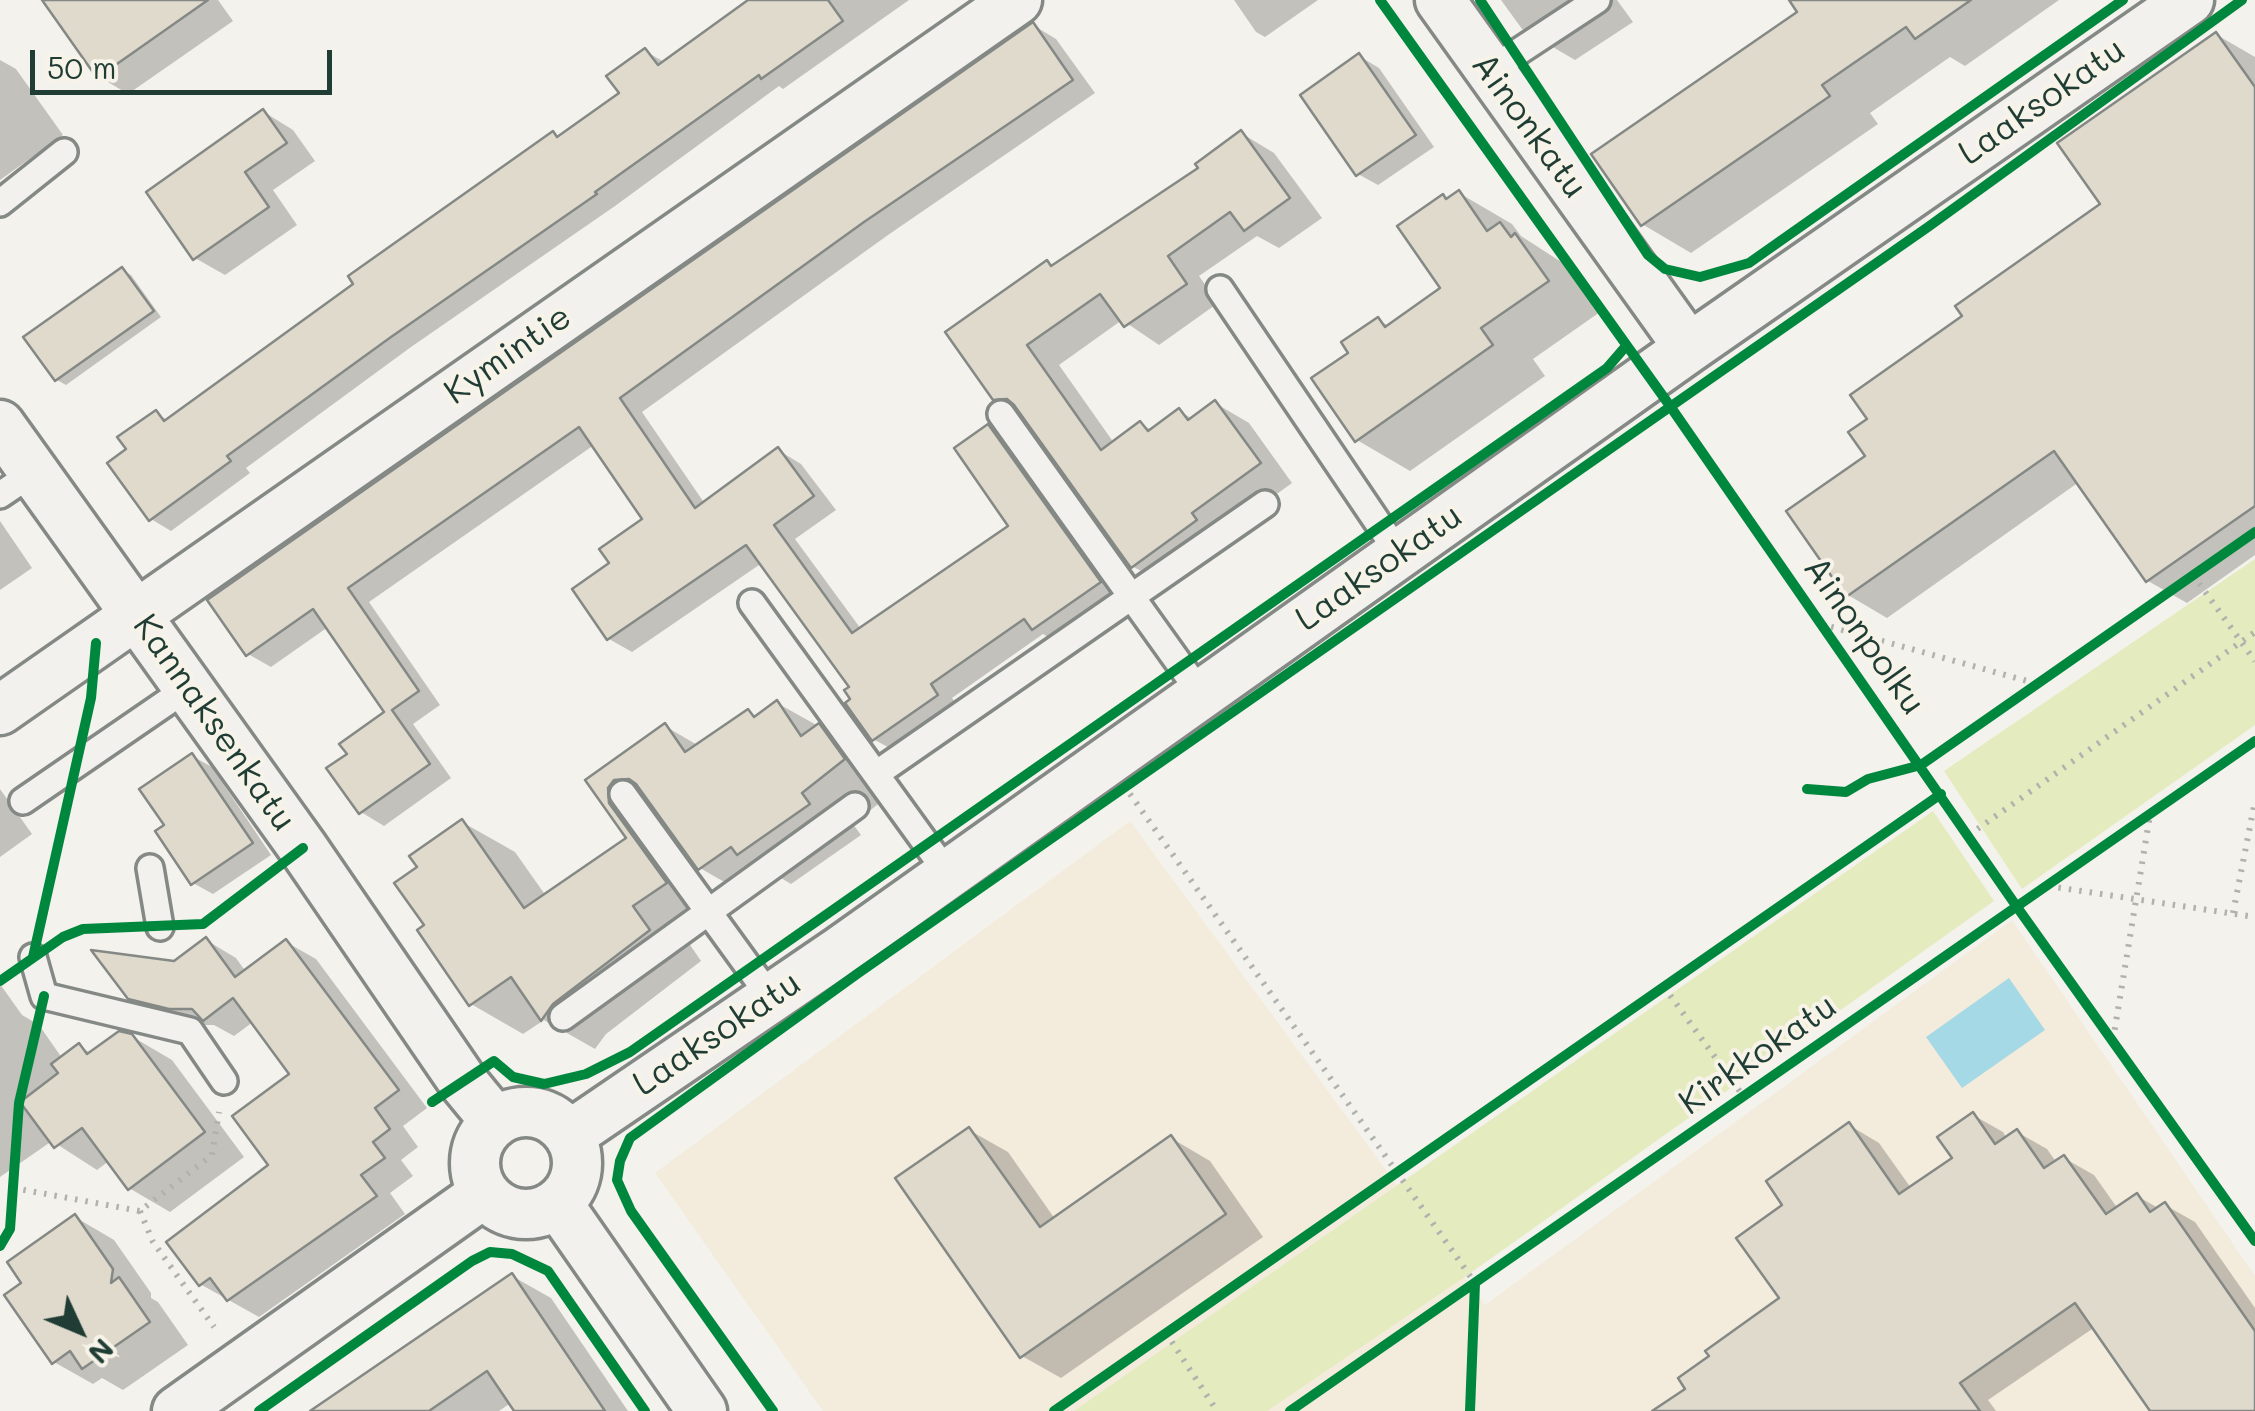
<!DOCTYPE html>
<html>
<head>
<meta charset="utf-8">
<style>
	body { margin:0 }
	#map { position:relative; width:2255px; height:1411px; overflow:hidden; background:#f4f2ec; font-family:Mali,sans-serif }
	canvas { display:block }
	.north { position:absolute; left:30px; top:1281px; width:100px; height:100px; -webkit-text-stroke:8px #f7f3e8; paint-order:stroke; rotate:134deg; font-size:28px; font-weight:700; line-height:40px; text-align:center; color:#1f3d34 }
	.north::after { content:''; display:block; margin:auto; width:35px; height:45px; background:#1f3d34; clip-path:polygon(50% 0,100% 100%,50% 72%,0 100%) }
	.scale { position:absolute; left:30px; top:50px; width:302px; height:45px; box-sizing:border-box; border:5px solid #1f3d34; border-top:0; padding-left:12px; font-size:30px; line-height:35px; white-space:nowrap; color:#1f3d34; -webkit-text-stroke:8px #f7f3e8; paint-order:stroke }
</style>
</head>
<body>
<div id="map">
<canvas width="2255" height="1411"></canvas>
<div class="north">N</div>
<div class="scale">50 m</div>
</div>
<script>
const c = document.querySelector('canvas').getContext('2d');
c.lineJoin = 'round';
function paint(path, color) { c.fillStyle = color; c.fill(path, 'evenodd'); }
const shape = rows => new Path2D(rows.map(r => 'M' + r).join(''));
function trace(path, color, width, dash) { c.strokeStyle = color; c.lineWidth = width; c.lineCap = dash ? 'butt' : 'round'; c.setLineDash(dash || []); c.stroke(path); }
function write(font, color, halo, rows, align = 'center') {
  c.font = font + ' Mali,sans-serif'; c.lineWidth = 8; c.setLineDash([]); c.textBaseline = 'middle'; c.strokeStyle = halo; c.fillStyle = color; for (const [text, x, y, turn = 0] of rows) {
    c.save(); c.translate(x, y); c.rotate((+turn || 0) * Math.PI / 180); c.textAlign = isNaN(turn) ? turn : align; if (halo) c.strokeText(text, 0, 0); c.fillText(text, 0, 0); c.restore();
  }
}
const built = shape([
	[1130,821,1485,1305,2012,920,2255,1276,2255,1411,823,1411,655,1173]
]);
const green = shape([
	[2255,559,2255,725,2022,889,1944,771],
	[1933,811,1994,901,1469,1274,1267,1411,1074,1411]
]);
const water = shape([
	[2009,978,2045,1030,1962,1088,1926,1037]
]);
const shadow = shape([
	[62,0,218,0,233,21,128,94,98,76],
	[753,0,909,0,783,89,779,86,615,206,411,347,246,468,250,473,171,531,151,519,130,450,156,413,169,421,357,284,553,134,559,138,622,94,645,51,666,63],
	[1234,0,1318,0,1265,37,1256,32],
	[1501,0,1617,0,1633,22,1575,60,1522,29],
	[1791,0,2059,0,1965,66,1950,57,1870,113,1878,124,1691,253,1642,224,1800,13],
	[1033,25,1056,39,1095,93,888,235,642,412,705,504,778,450,801,464,836,510,795,539,861,629,1012,527,988,427,1011,440,1122,595,1056,642,1043,634,952,698,959,708,897,752,873,739,854,700,852,687,762,563,632,652,609,639,576,589,612,564,646,520,594,445,369,602,440,705,413,724,451,778,384,826,361,812,350,754,387,712,328,627,271,667,248,654],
	[2217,35,2255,57,2255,555,2187,603,2148,581,2079,482,1887,618,1848,595,1868,457,1870,419,1966,317,2103,205],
	[1359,56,1379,68,1434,147,1378,185,1358,174],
	[0,60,16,69,63,135,0,180],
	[264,112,293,130,315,161,273,190,297,225,225,275,195,258],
	[1241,133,1274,153,1322,218,1279,248,1257,236,1199,276,1218,303,1159,345,1122,320,1059,365,1114,443,1140,424,1152,430,1179,411,1193,419,1215,403,1249,423,1292,483,1223,533,1166,585,1132,566,1025,415,995,398,1047,263,1054,267,1201,168],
	[1459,193,1512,224,1521,236,1569,267,1600,312,1533,359,1545,376,1410,471,1357,440,1352,353,1378,320,1389,326,1443,289,1443,197,1449,200],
	[122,270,131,275,161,317,66,385,57,380],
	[0,521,32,568,0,590],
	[777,703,872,756,896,790,853,824,861,835,791,884,781,878,752,898,700,868,659,812,662,835,718,914,684,936,701,961,606,1034,595,1049,544,1020,523,1034,471,1004,427,926,420,868,462,822,515,852,546,896,630,838,589,780,665,726,699,746,748,712,757,717],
	[192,756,212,767,271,855,213,894,193,883,167,825],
	[0,789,32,834,0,857],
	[206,940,236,958,246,972,286,942,316,959,427,1108,403,1126,418,1147,401,1160,413,1176,390,1193,405,1214,259,1317,200,1284,271,1166,292,1074,253,1022,234,1036,214,1025,201,1025,160,1015,129,997],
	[0,984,22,1015,39,1025,62,1058,79,1046,92,1054,131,1036,172,1060,244,1157,170,1212,129,1188,109,1161,97,1170,52,1141,0,1177],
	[1973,1115,2003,1132,2007,1139,2017,1132,2047,1149,2057,1163,2064,1158,2094,1175,2118,1209,2137,1196,2160,1209,2165,1205,2195,1222,2255,1308,2255,1411,2153,1411,2095,1327,1988,1400,1996,1411,1657,1411,1688,1390,1782,1299,1786,1206,1849,1125,1879,1143,1911,1188,1955,1158],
	[969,1130,1008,1152,1055,1219,1171,1138,1210,1161,1263,1237,1061,1378,1022,1356],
	[75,1217,114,1240,151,1293,151,1298,158,1302,188,1345,123,1390,102,1378,93,1384,54,1362],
	[512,1276,551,1298,628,1411,527,1411,518,1398,499,1411,315,1411]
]);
const building = shape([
	[42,0,208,0,97,78,42,0],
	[748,0,828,0,843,21,761,79,759,75,595,192,597,194,391,337,227,456,231,461,149,521,107,463,126,449,117,437,156,410,164,421,353,284,348,276,553,131,557,137,619,93,606,76,645,48,658,65,748,0],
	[1789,0,1971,0,1915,39,1906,27,1822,85,1830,96,1641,226,1591,154,1797,12,1789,0],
	[1033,22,1073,80,864,222,620,398,695,508,778,447,814,496,774,525,852,633,1008,526,954,448,988,424,1101,582,1032,630,1024,619,931,684,938,695,872,741,845,703,850,699,844,690,849,687,746,545,607,640,572,589,609,563,599,549,642,519,579,427,348,588,419,691,392,710,430,764,359,814,326,768,347,754,339,744,384,712,313,609,246,656,207,600,1033,22],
	[2216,32,2255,87,2255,506,2146,582,2054,451,1846,597,1786,511,1865,456,1848,432,1867,419,1850,395,1962,316,1955,306,2100,204,2057,143,2216,32],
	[1359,53,1416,135,1356,176,1300,95,1359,53],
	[263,109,287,143,245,172,269,207,193,260,146,192,263,109],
	[1241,130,1290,198,1244,231,1230,212,1168,256,1187,284,1124,327,1100,294,1027,345,1101,450,1140,421,1148,431,1179,408,1188,420,1215,400,1261,463,1192,513,1197,520,1131,568,1014,405,1007,399,993,400,945,332,1047,260,1051,266,1198,168,1195,164,1241,130],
	[1459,190,1487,231,1500,222,1511,237,1515,233,1549,281,1481,328,1493,345,1355,442,1311,378,1348,353,1341,342,1378,317,1385,327,1440,288,1397,226,1443,194,1446,199,1459,190],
	[122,267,154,311,55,381,23,337,122,267],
	[777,700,801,736,819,723,845,759,802,793,810,804,737,855,731,847,698,870,636,784,629,779,614,780,608,788,609,803,667,883,633,906,650,930,553,1004,541,1021,511,977,469,1006,417,930,424,925,394,883,417,867,409,856,462,819,524,908,626,838,585,780,665,723,685,752,748,709,754,717,777,700],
	[192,753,253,843,191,885,155,831,164,825,139,789,192,753],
	[206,937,235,977,286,939,399,1090,375,1108,390,1129,373,1142,385,1158,361,1175,377,1196,227,1301,210,1278,199,1286,166,1242,268,1165,232,1116,289,1074,233,998,203,1021,192,1009,169,1009,128,999,91,950,174,961,206,937],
	[119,1031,132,1034,205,1132,128,1190,82,1128,54,1148,20,1102,58,1073,51,1064,79,1043,87,1054,119,1031],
	[1973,1112,1995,1144,2017,1129,2044,1168,2064,1155,2106,1214,2137,1193,2150,1212,2165,1202,2255,1331,2255,1411,2150,1411,2075,1303,1960,1383,1980,1411,1652,1411,1685,1389,1678,1378,1709,1356,1705,1351,1779,1298,1736,1238,1782,1205,1766,1181,1849,1122,1899,1194,1952,1158,1937,1137,1973,1112],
	[969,1127,1040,1227,1171,1135,1226,1214,1020,1358,895,1178,969,1127],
	[75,1214,113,1269,111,1283,119,1277,150,1322,82,1369,70,1351,52,1364,4,1295,21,1283,7,1262,75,1214],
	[512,1273,605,1411,514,1411,487,1371,429,1411,310,1411,512,1273]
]);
const path = shape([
	[2193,575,2255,661],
	[1821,624,2038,684],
	[1130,794,1475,1283],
	[1969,835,2255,632],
	[2048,886,2255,917],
	[2233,913,2255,801],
	[39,930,63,815],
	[1664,987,1744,1097],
	[2113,1040,2150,815],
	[13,1188,140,1211,212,1155,219,1112],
	[140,1211,153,1242,214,1327],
	[0,1246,10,1229,19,1103,37,1026],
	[1166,1333,1217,1411]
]);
const lane = shape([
	[1489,71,1597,0],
	[0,203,64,152],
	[1220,289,1399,554],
	[1001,414,1201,694],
	[0,495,34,472],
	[752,603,948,874],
	[876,774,1265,504],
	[623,794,771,998],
	[23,801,189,687],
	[150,868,160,927],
	[33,957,44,996,190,1031,224,1081],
	[563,1017,855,806]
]);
const street = shape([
	[1440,0,1689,348],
	[0,425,303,848,463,1082,495,1121],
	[0,710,1017,0],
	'475 1163a51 51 0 1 1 102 0a51 51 0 1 1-102 0Z',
	[570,1135,840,951,1689,348,2189,0],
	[558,1204,702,1411],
	[177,1411,483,1194]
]);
const cycleway = shape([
	[1380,0,1670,406,2017,907,2255,1241],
	[1480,0,1648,255,1665,269,1700,277,1749,263,2123,0],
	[1807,789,1846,792,1868,779,1921,765,2255,532],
	[33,957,91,698,96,643],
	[0,981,63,937,83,929,203,924,303,848],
	[432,1102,494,1061,513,1077,544,1084,586,1074,630,1052,1607,368,1626,346],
	[0,1246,10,1229,19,1103,44,996],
	[259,1411,472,1261,490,1252,512,1254,548,1271,645,1411],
	[773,1411,631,1211,617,1180,620,1161,630,1138,857,974,1928,227,2242,0],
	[1054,1411,1941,794],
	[1290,1411,2255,741],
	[1470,1411,1475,1283]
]);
const streetNames = [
	["Laaksokatu",2042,102,-35],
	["Ainonkatu",1529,126,54],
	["Kymintie",508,355,-35],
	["Laaksokatu",1379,568,-35],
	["Ainonpolku",1864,636,55],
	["Kannaksenkatu",214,723,55],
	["Laaksokatu",717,1034,-34],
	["Kirkkokatu",1758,1055,-35]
];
paint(built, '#f3ecdd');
paint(green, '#e4ebbe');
paint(water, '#a5d9e5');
paint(shadow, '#0003');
paint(building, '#e0dacd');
trace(building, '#848985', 2.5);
trace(lane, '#848985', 32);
trace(street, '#848985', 55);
trace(path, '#b0b2ae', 6, [2.5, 8]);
trace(lane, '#f2f1ed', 25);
trace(street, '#f2f1ed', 48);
trace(cycleway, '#00873e', 10);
write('35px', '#1f3d34', '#f7f3e8', streetNames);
</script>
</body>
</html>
